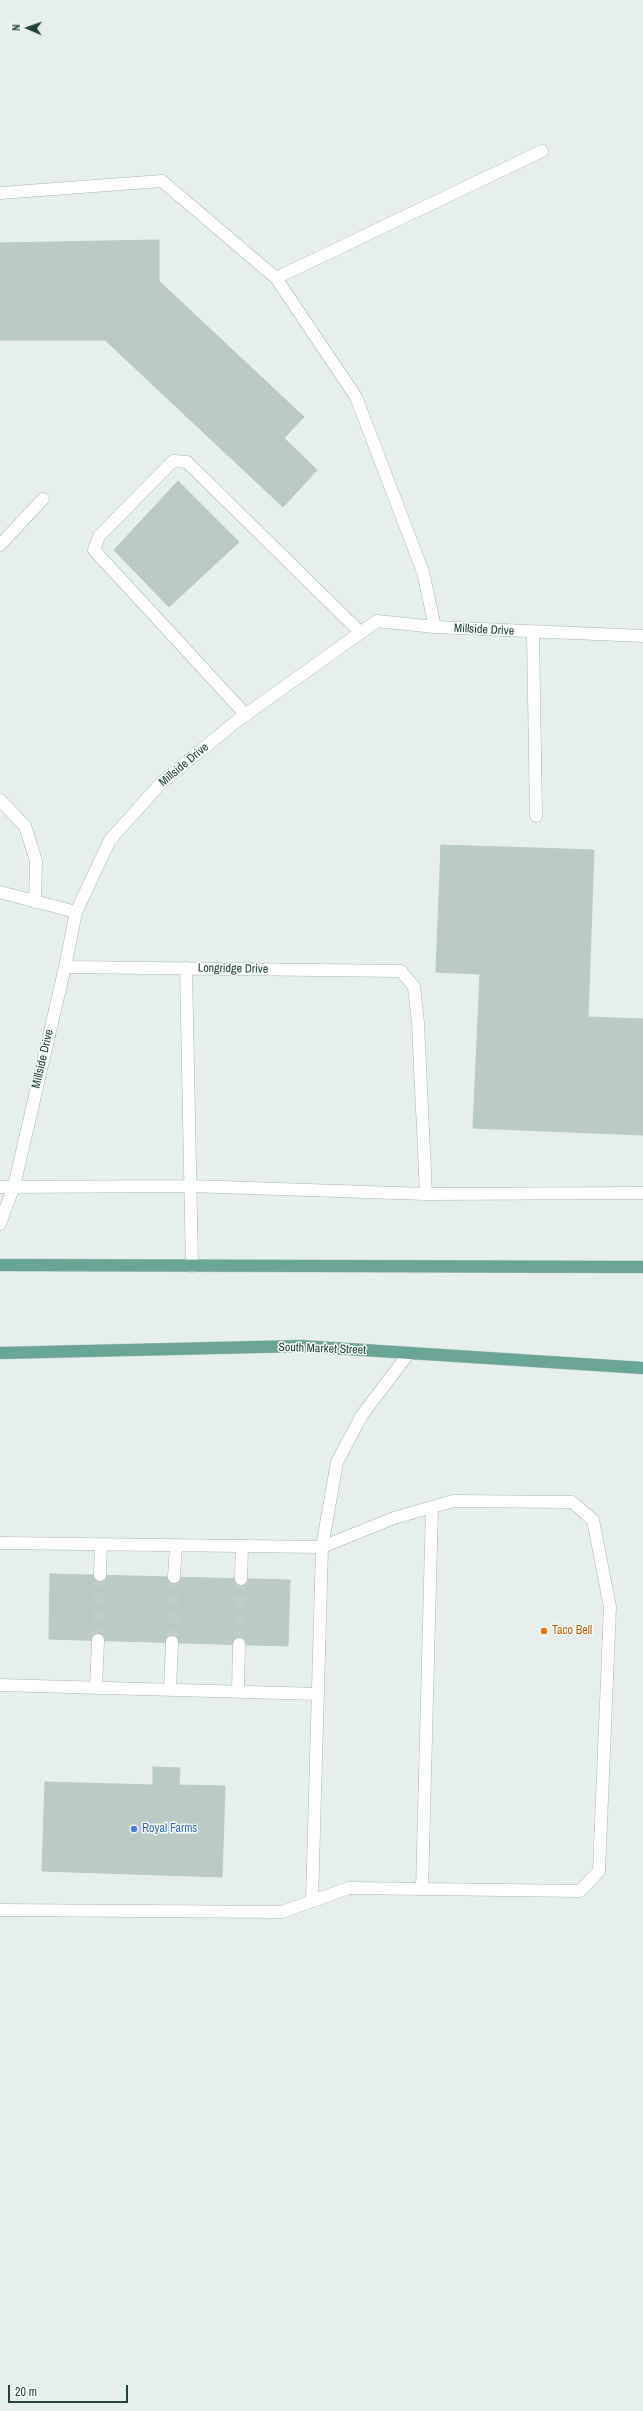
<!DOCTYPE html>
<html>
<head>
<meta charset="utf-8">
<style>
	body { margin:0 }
	#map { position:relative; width:643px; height:2411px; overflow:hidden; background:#e6efeb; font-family:"Archivo Narrow",sans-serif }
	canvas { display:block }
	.north { position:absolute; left:8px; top:8px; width:40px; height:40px; -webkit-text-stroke:3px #f7fbf9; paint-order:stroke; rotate:272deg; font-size:11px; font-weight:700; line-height:16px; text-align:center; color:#24423a }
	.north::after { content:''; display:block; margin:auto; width:14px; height:18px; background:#24423a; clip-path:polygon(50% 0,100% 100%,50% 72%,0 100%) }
	.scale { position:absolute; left:8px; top:2385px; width:120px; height:18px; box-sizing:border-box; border:2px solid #24423a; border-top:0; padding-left:5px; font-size:12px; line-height:14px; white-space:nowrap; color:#24423a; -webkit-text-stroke:3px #f7fbf9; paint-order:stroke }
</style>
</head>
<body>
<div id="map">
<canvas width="643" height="2411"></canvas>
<div class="north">N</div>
<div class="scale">20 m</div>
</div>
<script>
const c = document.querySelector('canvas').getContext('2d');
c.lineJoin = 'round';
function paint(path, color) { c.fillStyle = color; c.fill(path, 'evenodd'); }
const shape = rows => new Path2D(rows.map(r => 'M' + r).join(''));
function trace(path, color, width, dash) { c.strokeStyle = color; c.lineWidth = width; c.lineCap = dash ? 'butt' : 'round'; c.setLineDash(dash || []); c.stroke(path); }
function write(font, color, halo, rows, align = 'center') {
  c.font = font + ' "Archivo Narrow",sans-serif'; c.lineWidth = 3; c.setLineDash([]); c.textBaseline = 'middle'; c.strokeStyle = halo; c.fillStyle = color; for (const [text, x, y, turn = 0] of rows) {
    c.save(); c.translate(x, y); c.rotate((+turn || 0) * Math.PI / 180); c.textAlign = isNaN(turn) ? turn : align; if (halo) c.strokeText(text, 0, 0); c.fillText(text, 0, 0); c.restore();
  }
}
const building = shape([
	[159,240,159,281,105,340,0,340,0,243,159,240],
	[159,281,304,417,284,438,317,470,283,507,105,340,159,281],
	[178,481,239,542,169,607,114,550,178,481],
	[441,845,594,850,588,1017,643,1019,643,1135,473,1128,480,974,436,972,441,845],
	[50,1574,290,1580,288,1646,49,1639,50,1574],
	[153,1767,180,1768,179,1785,225,1786,222,1877,42,1871,45,1782,153,1785,153,1767]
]);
const minorTunnel = shape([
	[98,1640,100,1575],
	[172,1642,174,1577],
	[239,1644,241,1579]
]);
const minor = shape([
	[0,193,162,181,276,278,356,397,423,572,435,627],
	[276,278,542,151],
	[0,545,43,499],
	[533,633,536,816],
	[246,715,94,550,99,536,173,461,187,462,361,633],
	[0,800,25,826,36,861,35,902],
	[0,892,76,912],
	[65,967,401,971,414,987,418,1023,426,1194,643,1193],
	[186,968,192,1266],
	[0,1187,190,1186,426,1194],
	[0,1224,14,1186,65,967,76,912,110,840,161,783,238,720,377,621,435,627,643,636],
	[0,1543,322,1547,394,1518,453,1501,572,1502,593,1520,610,1607,599,1871,580,1891,349,1888,282,1912,0,1910],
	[100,1575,101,1545],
	[174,1577,176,1546],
	[241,1579,242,1547],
	[0,1685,318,1694],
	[96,1688,98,1640],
	[170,1690,172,1642],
	[238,1691,239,1644],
	[422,1889,432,1507],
	[312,1901,322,1547,337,1462,362,1415,409,1353]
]);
const major = shape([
	[0,1265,643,1267],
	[0,1353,301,1346,643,1368]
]);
const markers = [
	[544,1631,4,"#e8710a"],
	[134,1829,4,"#3f7fe0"]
];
const streetNames = [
	["Millside Drive",484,630,3],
	["Millside Drive",184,765,-40],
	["Longridge Drive",233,969,1],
	["Millside Drive",43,1059,-77],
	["South Market Street",322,1349,2]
];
const foodNames = [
	["Taco Bell",552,1631]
];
const shopNames = [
	["Royal Farms",142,1829]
];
paint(building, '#bbcac4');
trace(building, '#b8c9c2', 1);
trace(minorTunnel, '#bfccc8', 12, [12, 6]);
trace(minor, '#a8b8b2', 13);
trace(major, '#c2cac8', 13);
trace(minor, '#fff', 12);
trace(major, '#6aa596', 12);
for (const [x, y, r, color] of markers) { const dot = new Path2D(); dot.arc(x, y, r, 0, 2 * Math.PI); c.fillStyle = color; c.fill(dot); trace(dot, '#f7fbf9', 1.5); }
write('12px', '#24423a', '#f7fbf9', streetNames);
write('12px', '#c56008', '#f7fbf9', foodNames, 'left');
write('12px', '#366cbe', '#f7fbf9', shopNames, 'left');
</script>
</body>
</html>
